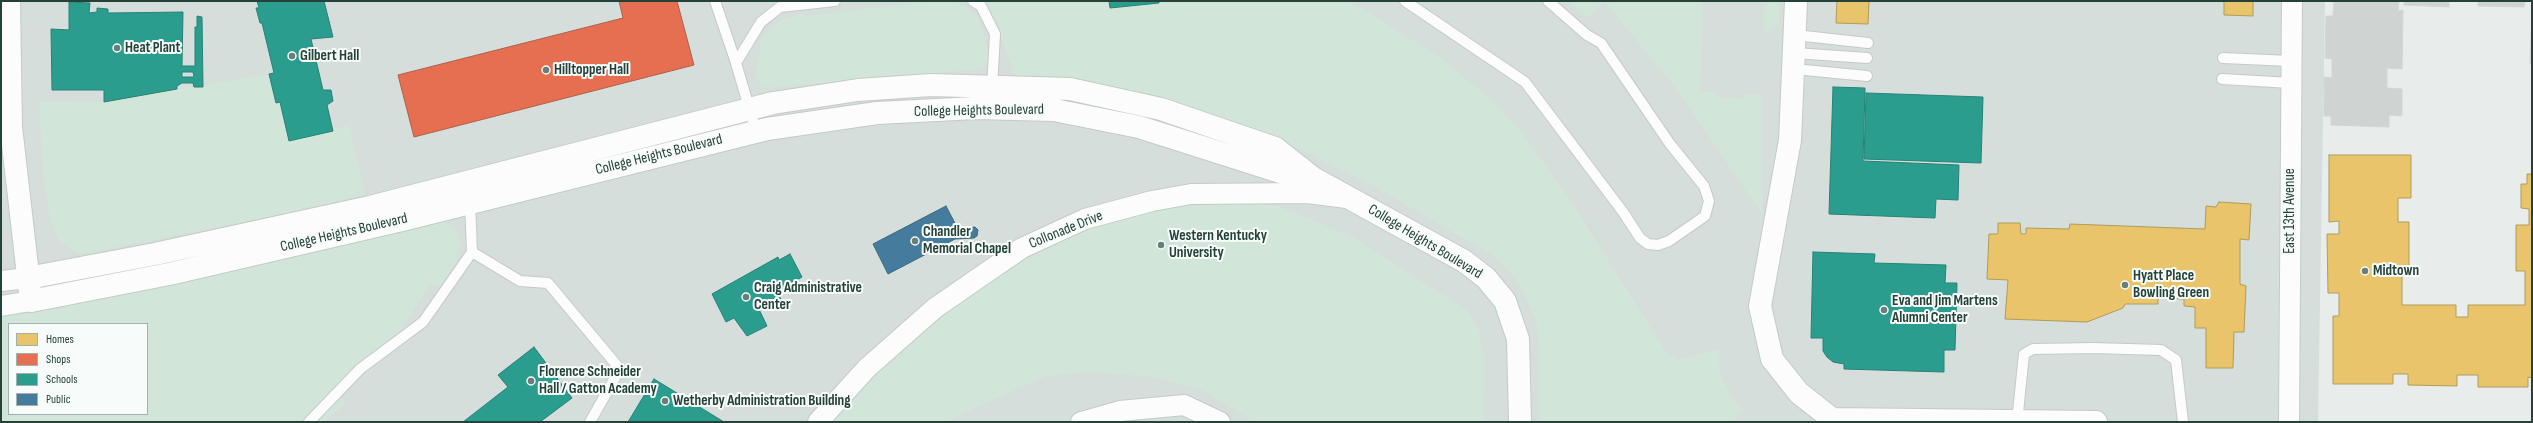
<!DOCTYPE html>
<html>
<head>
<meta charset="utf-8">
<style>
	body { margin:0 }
	#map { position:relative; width:2533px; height:423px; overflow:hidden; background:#e8edeb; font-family:"Sofia Sans Condensed",sans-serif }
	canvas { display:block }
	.frame { position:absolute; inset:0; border:2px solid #24423a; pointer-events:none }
	.legend { position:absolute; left:8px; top:323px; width:140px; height:92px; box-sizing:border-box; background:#f7fbf9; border:1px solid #a3b1ad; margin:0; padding:5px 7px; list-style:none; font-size:12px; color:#24423a }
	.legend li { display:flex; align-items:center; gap:8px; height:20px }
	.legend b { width:20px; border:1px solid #a3b1ad }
</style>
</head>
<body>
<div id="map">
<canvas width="2533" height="423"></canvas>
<div class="frame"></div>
<ul class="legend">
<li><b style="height:11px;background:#e9c46a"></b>Homes</li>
<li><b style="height:11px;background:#e76f51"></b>Shops</li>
<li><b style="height:11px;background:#2a9d8f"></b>Schools</li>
<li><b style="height:11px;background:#457b9d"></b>Public</li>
</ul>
</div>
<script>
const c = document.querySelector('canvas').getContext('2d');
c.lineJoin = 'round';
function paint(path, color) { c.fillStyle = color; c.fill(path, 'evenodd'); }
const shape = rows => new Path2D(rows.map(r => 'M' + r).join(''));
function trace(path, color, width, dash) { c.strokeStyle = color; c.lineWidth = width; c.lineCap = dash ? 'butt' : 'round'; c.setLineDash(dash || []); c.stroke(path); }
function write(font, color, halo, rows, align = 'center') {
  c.font = font + ' "Sofia Sans Condensed",sans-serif'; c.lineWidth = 4; c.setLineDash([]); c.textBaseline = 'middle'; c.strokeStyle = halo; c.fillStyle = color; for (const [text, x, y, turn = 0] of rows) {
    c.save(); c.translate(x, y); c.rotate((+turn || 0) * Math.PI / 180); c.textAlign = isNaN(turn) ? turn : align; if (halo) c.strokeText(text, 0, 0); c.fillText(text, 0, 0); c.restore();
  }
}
const built = shape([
	[1,1,2325,1,2318,422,1,422],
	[9,324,147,324,147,414,9,414]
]);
const green = shape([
	[933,1,955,1,968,8,978,18,990,55,986,64,981,69,763,88,756,78,761,41,770,28,782,20,800,14,806,16],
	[982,1,1350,1,1441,58,1496,104,1523,134,1571,201,1666,352,1678,360,1719,349,1719,370,1723,380,1733,400,1744,410,1732,422,1540,422,1540,350,1536,319,1519,283,1496,257,1374,186,1287,143,1244,126,1197,111,1072,79,1015,75,994,19],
	[1569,1,1604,1,1587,18],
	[1604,1,1703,1,1700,92,1713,92,1720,98,1743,99,1747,94,1762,94,1762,214,1676,88],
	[1765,1,1779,1,1779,23,1766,34,1764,25],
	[269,74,276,102,280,102,289,141,349,125,365,195,274,216,87,253,78,253,59,241,50,218,43,172,39,101,104,102],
	[1189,198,1277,206,1351,236,1468,311,1478,329,1484,355,1483,422,1254,422,1205,391,1154,377,1091,372,1046,376,944,422,828,422,891,355,1011,263,1092,223],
	[443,219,455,229,460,240,460,248,453,268,440,286,430,284,400,331,334,387,344,400,344,405,323,422,1,422,1,310],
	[9,324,147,324,147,414,9,414]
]);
const homes = shape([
	[1837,1,1869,1,1868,24,1836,23,1837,1],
	[2224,1,2253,1,2253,16,2224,15,2224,1],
	[2329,155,2411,155,2411,198,2398,198,2398,222,2409,222,2409,269,2402,268,2402,305,2456,305,2456,317,2468,317,2468,305,2525,305,2525,271,2516,271,2516,225,2529,225,2529,209,2521,208,2521,184,2527,184,2527,174,2532,174,2532,378,2528,377,2528,387,2478,387,2478,375,2457,375,2457,386,2408,385,2408,374,2393,374,2393,384,2333,384,2333,316,2339,316,2339,293,2328,293,2327,234,2339,234,2339,221,2329,222,2329,155],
	[2219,202,2251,204,2249,240,2240,239,2240,284,2246,286,2244,332,2234,332,2233,368,2206,368,2206,328,2195,328,2195,307,2184,306,2184,299,2158,298,2158,304,2125,304,2123,308,2087,322,2005,319,2008,280,1987,279,1989,234,1998,234,1998,223,2020,223,2021,234,2026,234,2026,228,2069,229,2070,224,2205,229,2206,206,2216,207,2219,202]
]);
const shops = shape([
	[619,1,677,1,694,65,414,137,398,75,623,18,619,1]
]);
const schools = shape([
	[257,1,324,1,333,37,311,39,323,90,331,90,333,101,327,105,333,131,289,141,280,102,276,103,269,74,274,73,262,23,260,23,256,8,259,8,257,1],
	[1109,1,1159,1,1159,3,1110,8,1109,1],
	[69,2,90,3,89,13,97,12,97,8,108,9,108,13,183,12,182,66,195,66,195,27,197,27,197,16,202,17,203,87,194,87,193,83,182,83,177,86,177,89,104,102,104,90,52,90,51,29,69,30,69,2],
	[182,72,193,72,194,77,182,77,182,72],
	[1833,87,1865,88,1863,161,1959,165,1958,200,1936,199,1935,218,1829,214,1833,87],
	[1866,93,1983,97,1981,163,1864,159,1866,93],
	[1813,252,1875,254,1874,263,1946,265,1945,283,1957,283,1955,350,1944,350,1944,372,1844,369,1844,364,1833,362,1827,357,1823,351,1823,338,1811,338,1813,252],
	[790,254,802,277,777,292,782,301,768,309,763,299,756,303,767,326,747,336,734,318,726,322,712,294,778,257,779,260,790,254],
	[534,347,572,398,540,422,463,422,508,387,498,375,534,347],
	[654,379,724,422,628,422,654,379]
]);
const public = shape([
	[946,206,958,229,975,227,978,230,977,236,974,238,955,239,888,274,873,244,946,206]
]);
const building = shape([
	[2334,1,2399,1,2398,11,2403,10,2402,69,2387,68,2387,88,2402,89,2402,116,2389,115,2389,127,2331,125,2331,116,2324,116,2324,77,2332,78,2332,59,2325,58,2326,16,2333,16,2334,1],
	[2404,1,2457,1,2449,1,2449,7,2404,5,2404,1],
	[2478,1,2525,1,2524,7,2478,6,2478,1],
	[2532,12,2532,64,2530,64,2532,12]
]);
const lane = shape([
	[715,1,736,63,756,131],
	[973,1,981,6,995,34,992,88],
	[1405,1,1525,82,1623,212,1640,238,1648,244,1658,245,1669,241,1705,216,1709,201,1704,186,1670,144,1601,43,1587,35,1548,1],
	[1795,35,1868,43],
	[1795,53,1867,58],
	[2223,58,2291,61],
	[736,63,761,22,780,7,835,1],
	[1794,69,1867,76],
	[2222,79,2291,83],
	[470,201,472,252,520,281,548,283,620,369,590,422],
	[309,422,360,369,423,322,472,252],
	[2017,422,2024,354,2033,349,2094,348,2161,350,2176,360,2183,422]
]);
const street = shape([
	[1,281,28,278],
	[1,306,31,301],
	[818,422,867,368,935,308,1022,248,1085,219,1152,201,1191,194,1307,193,1347,198],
	[1081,422,1120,411,1184,405,1220,422],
	[2289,422,2292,1]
]);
const secondary = shape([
	[9,1,11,127,31,301,169,274,402,220,767,129,877,113,976,108,1054,110,1139,127,1293,176,1311,178],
	[1796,1,1790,140,1760,306,1772,359,1799,393,1832,419,2096,422],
	[28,278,155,254,370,207,773,103,858,90,931,85,1070,89,1161,109,1275,148,1313,178,1464,261,1486,278,1505,301,1518,339,1520,422]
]);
const markers = [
	[117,48,4,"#697e78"],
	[292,56,4,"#697e78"],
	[546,70,4,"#697e78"],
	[915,241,4,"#697e78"],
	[1161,245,4,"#697e78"],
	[2365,271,4,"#697e78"],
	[2125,285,4,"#697e78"],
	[746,297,4,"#697e78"],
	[1884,310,4,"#697e78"],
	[531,381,4,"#697e78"],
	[665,401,4,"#697e78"]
];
const poiNames = [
	["Heat Plant",125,48],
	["Gilbert Hall",300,56],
	["Hilltopper Hall",554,70],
	["Chandler",923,232],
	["Memorial Chapel",923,249],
	["Western Kentucky",1169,236],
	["University",1169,253],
	["Midtown",2373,271],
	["Hyatt Place",2133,276],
	["Bowling Green",2133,293],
	["Craig Administrative",754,288],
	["Center",754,305],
	["Eva and Jim Martens",1892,301],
	["Alumni Center",1892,318],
	["Florence Schneider",539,372],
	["Hall / Gatton Academy",539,389],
	["Wetherby Administration Building",673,401]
];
const streetNames = [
	["College Heights Boulevard",979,111,-1],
	["College Heights Boulevard",659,155,-14],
	["East 13th Avenue",2290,211,-90],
	["Collonade Drive",1066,230,-22],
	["College Heights Boulevard",344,233,-13],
	["College Heights Boulevard",1425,242,31]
];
paint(built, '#d6dedb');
paint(green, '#d1e6d8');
paint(homes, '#e9c46a');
trace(homes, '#ae9d5c', 1);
paint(shops, '#e76f51');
trace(shops, '#ac624a', 1);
paint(schools, '#2a9d8f');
trace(schools, '#288276', 1);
paint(public, '#457b9d');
trace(public, '#3b6a7f', 1);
paint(building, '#cfd4d2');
trace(building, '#d1d6d4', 1);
trace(lane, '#c5cac8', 12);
trace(street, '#c5cac8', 22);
trace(secondary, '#c3cbc8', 24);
trace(lane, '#fcfcfc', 10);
trace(street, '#fcfcfc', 20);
trace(secondary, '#fcfcfc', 22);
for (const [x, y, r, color] of markers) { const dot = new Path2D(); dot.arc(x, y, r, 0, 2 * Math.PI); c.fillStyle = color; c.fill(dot); trace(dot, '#f7fbf9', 1.5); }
write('bold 15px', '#24423a', '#f7fbf9', poiNames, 'left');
write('15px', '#24423a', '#f7fbf9', streetNames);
</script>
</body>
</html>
